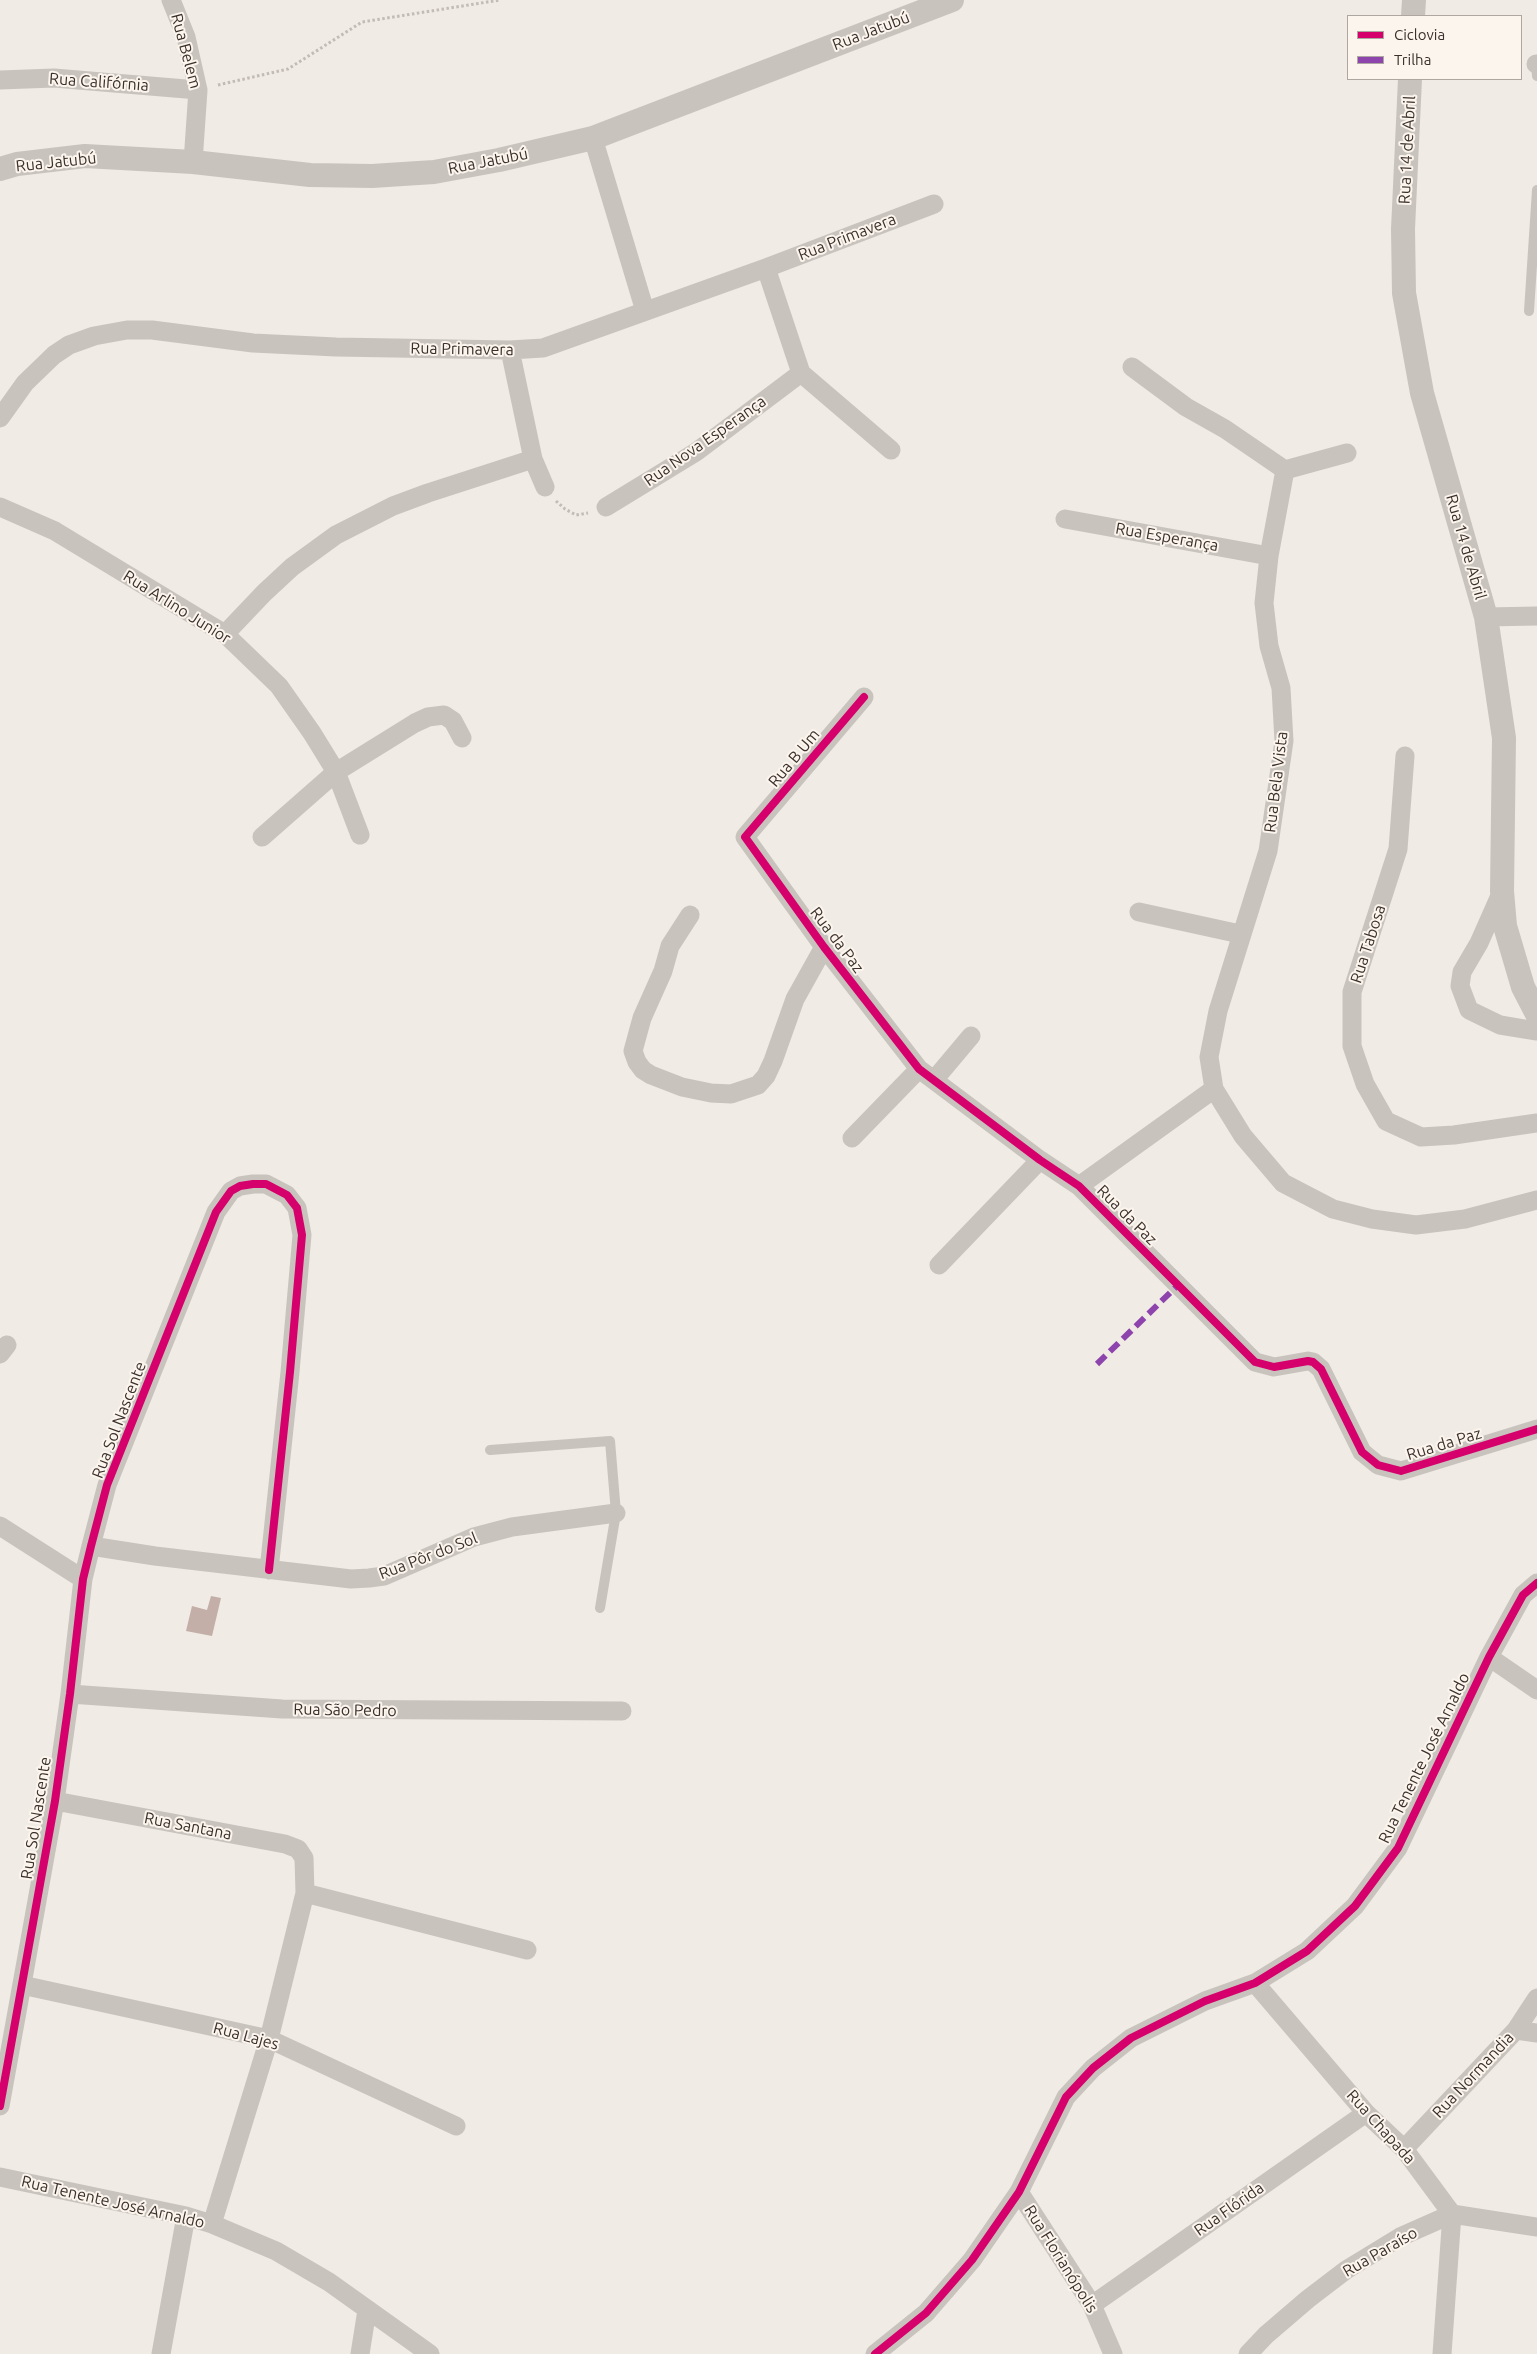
<!DOCTYPE html>
<html>
<head>
<meta charset="utf-8">
<style>
	body { margin:0 }
	#map { position:relative; width:1537px; height:2354px; overflow:hidden; background:#f0ebe5; font-family:Ubuntu,sans-serif }
	canvas { display:block }
	.legend { position:absolute; left:1347px; top:15px; width:175px; height:65px; box-sizing:border-box; background:#fbf5ee; border:1px solid #aea6a0; margin:0; padding:6px 9px; list-style:none; font-size:15px; color:#3b302b }
	.legend li { display:flex; align-items:center; gap:10px; height:25px }
	.legend b { width:25px; border:1px solid #aea6a0 }
</style>
</head>
<body>
<div id="map">
<canvas width="1537" height="2354"></canvas>
<ul class="legend">
<li><b style="height:6px;background:#d6006c"></b>Ciclovia</li>
<li><b style="height:6px;background:#8e44ad"></b>Trilha</li>
</ul>
</div>
<script>
const c = document.querySelector('canvas').getContext('2d');
c.lineJoin = 'round';
function paint(path, color) { c.fillStyle = color; c.fill(path, 'evenodd'); }
const shape = rows => new Path2D(rows.map(r => 'M' + r).join(''));
function trace(path, color, width, dash) { c.strokeStyle = color; c.lineWidth = width; c.lineCap = dash ? 'butt' : 'round'; c.setLineDash(dash || []); c.stroke(path); }
function write(font, color, halo, rows, align = 'center') {
  c.font = font + ' Ubuntu,sans-serif'; c.lineWidth = 4; c.setLineDash([]); c.textBaseline = 'middle'; c.strokeStyle = halo; c.fillStyle = color; for (const [text, x, y, turn = 0] of rows) {
    c.save(); c.translate(x, y); c.rotate((+turn || 0) * Math.PI / 180); c.textAlign = isNaN(turn) ? turn : align; if (halo) c.strokeText(text, 0, 0); c.fillText(text, 0, 0); c.restore();
  }
}
const building = shape([
	[211,1596,221,1598,212,1636,186,1631,192,1606,207,1610]
]);
const path = shape([
	[218,85,288,69,362,22,500,0],
	[556,501,565,509,576,515,588,513]
]);
const service = shape([
	[1536,64,1537,76],
	[1529,311,1537,190],
	[490,1450,610,1441,616,1513,600,1608]
]);
const minor = shape([
	[171,0,186,37,198,90,193,162],
	[1536,64,1537,64],
	[0,80,54,78,198,90],
	[593,138,645,311],
	[766,268,801,373,891,450],
	[510,350,533,459,545,487],
	[1132,367,1186,407,1225,429,1285,470],
	[0,418,25,383,54,355,69,345,94,336,127,330,152,330,253,343,336,347,510,350,543,348,766,268,934,204],
	[0,507,55,531,225,634,279,686,312,733,336,772,360,835],
	[606,507,696,452,801,373],
	[1065,519,1269,556],
	[1486,617,1537,616],
	[225,634,264,593,292,567,336,535,393,506,428,493,533,459],
	[864,697,745,837,824,947,919,1069,1040,1160,1079,1186,1255,1362,1274,1367,1308,1361,1313,1362,1321,1369,1362,1452,1378,1465,1401,1471,1537,1429],
	[1405,756,1398,849,1352,992,1352,1046,1365,1084,1386,1121,1421,1137,1454,1135,1537,1123],
	[262,837,336,772,415,723,428,717,444,715,453,721,462,738],
	[1502,891,1479,943,1462,972,1460,986,1469,1010,1500,1025,1537,1031],
	[1139,912,1240,934],
	[690,915,670,946,663,971,642,1018,633,1051,637,1062,643,1070,651,1075,682,1087,711,1093,731,1094,758,1085,766,1076,773,1061,795,999,824,947],
	[934,1080,971,1036],
	[1214,1089,1243,1136,1283,1183,1333,1209,1372,1219,1416,1225,1465,1219,1537,1200],
	[852,1138,919,1069],
	[1079,1186,1214,1089,1209,1057,1218,1011,1268,851,1284,741,1281,688,1269,646,1264,603,1269,556,1285,470,1347,453],
	[939,1265,1040,1160],
	[0,1354,7,1345],
	[0,1526,83,1579],
	[91,1546,155,1556,351,1579,369,1578,384,1576,474,1537,512,1527,616,1513],
	[1489,1657,1537,1690],
	[70,1694,282,1709,622,1711],
	[55,1801,285,1844,298,1849,304,1858,305,1893,269,2039,212,2224],
	[305,1893,527,1950],
	[1255,1983,1366,2113,1404,2149,1452,2214,1442,2354],
	[22,1985,269,2039,456,2126],
	[1516,2030,1537,2033],
	[0,2106,55,1801,70,1694,83,1579,91,1546,107,1485,216,1212,231,1191,240,1186,253,1184,266,1184,287,1195,297,1208,302,1235,290,1372,269,1570],
	[1404,2149,1516,2030,1537,1998],
	[0,2177,186,2216,212,2224,276,2251,329,2282,430,2354],
	[1019,2192,1092,2305,1113,2354],
	[1092,2305,1366,2113],
	[161,2354,186,2216],
	[360,2354,367,2310],
	[875,2354,926,2313,972,2260,1019,2192,1066,2097,1093,2068,1131,2038,1205,2001,1255,1983,1307,1951,1355,1906,1398,1848,1489,1657,1523,1595,1537,1583],
	[1248,2354,1266,2335,1308,2299,1346,2270,1400,2237,1452,2214,1537,2227]
]);
const tertiary = shape([
	[1413,16,1414,0],
	[1410,79,1403,229,1404,293,1422,393,1486,617,1504,738,1502,891,1505,926,1523,987,1537,1014],
	[0,169,17,164,85,156,193,162,310,175,372,176,434,172,499,160,593,138,952,0]
]);
const quiet = shape([
	[1097,1364,1178,1285]
]);
const cycleway = shape([
	[864,697,745,837,824,947,919,1069,1040,1160,1079,1186,1255,1362,1274,1367,1308,1361,1313,1362,1321,1369,1362,1452,1378,1465,1401,1471,1537,1429],
	[0,2106,55,1801,70,1694,83,1579,91,1546,107,1485,216,1212,231,1191,240,1186,253,1184,266,1184,287,1195,297,1208,302,1235,290,1372,269,1570],
	[875,2354,926,2313,972,2260,1019,2192,1066,2097,1093,2068,1131,2038,1205,2001,1255,1983,1307,1951,1355,1906,1398,1848,1489,1657,1523,1595,1537,1583]
]);
const streetNames = [
	["Rua Jatubú",871,31,-21],
	["Rua Belem",186,51,75],
	["Rua Califórnia",99,82,4],
	["Rua 14 de Abril",1407,150,-87],
	["Rua Jatubú",488,161,-11],
	["Rua Jatubú",56,162,-6],
	["Rua Primavera",847,237,-21],
	["Rua Primavera",462,349,1],
	["Rua Nova Esperança",705,441,-35],
	["Rua Esperança",1167,537,10],
	["Rua 14 de Abril",1466,547,74],
	["Rua Arlino Junior",177,607,32],
	["Rua B Um",794,758,-50],
	["Rua Bela Vista",1276,782,-83],
	["Rua da Paz",837,940,53],
	["Rua Tabosa",1368,944,-72],
	["Rua da Paz",1127,1215,45],
	["Rua Sol Nascente",119,1420,-69],
	["Rua da Paz",1444,1444,-17],
	["Rua Pôr do Sol",428,1556,-21],
	["Rua São Pedro",345,1710,1],
	["Rua Tenente José Arnaldo",1424,1758,-64],
	["Rua Sol Nascente",36,1818,-81],
	["Rua Santana",188,1826,11],
	["Rua Lajes",246,2036,15],
	["Rua Normandia",1473,2075,-47],
	["Rua Chapada",1381,2127,48],
	["Rua Tenente José Arnaldo",113,2202,13],
	["Rua Flórida",1229,2209,-35],
	["Rua Paraíso",1380,2252,-30],
	["Rua Florianópolis",1061,2259,58]
];
paint(building, '#c3afa7');
trace(path, '#c2bbb6', 3, [2.5, 2.5]);
trace(service, '#c9c3be', 10);
trace(minor, '#c9c3be', 19);
trace(tertiary, '#c9c3be', 24);
trace(quiet, '#8e44ad', 6, [12, 6]);
trace(cycleway, '#d6006c', 8);
write('16px', '#3b302b', '#fbf5ee', streetNames);
</script>
</body>
</html>
